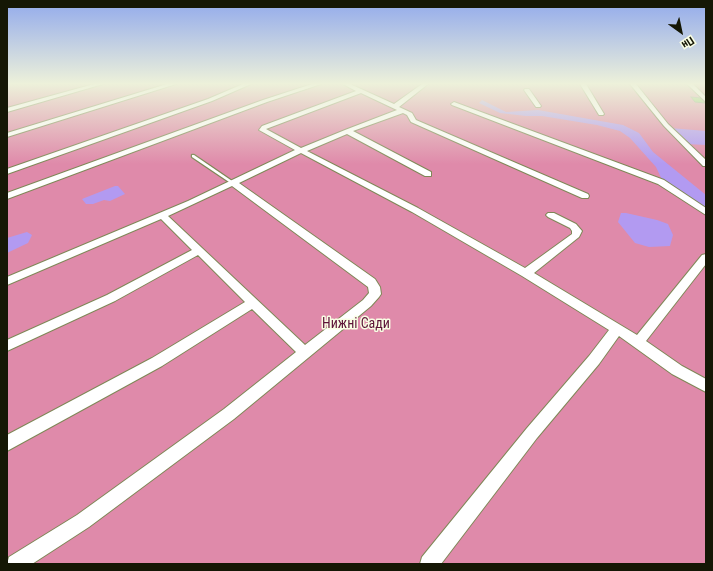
<!DOCTYPE html>
<html>
<head>
<meta charset="utf-8">
<style>
	body { margin:0 }
	#map { position:relative; width:713px; height:571px; overflow:hidden; background:#d7dfac; font-family:"Roboto Condensed",sans-serif }
	canvas { display:block }
	.frame { position:absolute; inset:0; border:8px solid #151705; pointer-events:none }
	.north { position:absolute; left:661px; top:12px; width:40px; height:40px; -webkit-text-stroke:3px #f9fee4; paint-order:stroke; rotate:147deg; font-size:11px; font-weight:700; line-height:16px; text-align:center; color:#151705 }
	.north::after { content:''; display:block; margin:auto; width:14px; height:18px; background:#151705; clip-path:polygon(50% 0,100% 100%,50% 72%,0 100%) }
</style>
</head>
<body>
<div id="map">
<canvas width="713" height="571"></canvas>
<div class="frame"></div>
<div class="north">Пн</div>
</div>
<script>
const c = document.querySelector('canvas').getContext('2d');
c.lineJoin = 'round';
function paint(path, color) { c.fillStyle = color; c.fill(path, 'evenodd'); }
const shape = rows => new Path2D(rows.map(r => 'M' + r).join(''));
function trace(path, color, width, dash) { c.strokeStyle = color; c.lineWidth = width; c.lineCap = dash ? 'butt' : 'round'; c.setLineDash(dash || []); c.stroke(path); }
function write(font, color, halo, rows, align = 'center') {
  c.font = font + ' "Roboto Condensed",sans-serif'; c.lineWidth = 3; c.setLineDash([]); c.textBaseline = 'middle'; c.strokeStyle = halo; c.fillStyle = color; for (const [text, x, y, turn = 0] of rows) {
    c.save(); c.translate(x, y); c.rotate((+turn || 0) * Math.PI / 180); c.textAlign = isNaN(turn) ? turn : align; if (halo) c.strokeText(text, 0, 0); c.fillText(text, 0, 0); c.restore();
  }
}
const green = shape([
	[7,84,706,84,706,564,7,564]
]);
const water = shape([
	[482,100,506,112,538,110,623,125,639,133,653,152,706,195,706,210,663,182,656,167,630,138,620,131,597,125,542,116,526,116,500,113,479,103],
	[670,128,706,131,706,145,687,144],
	[115,186,118,186,125,194,110,201,104,200,93,204,86,204,82,199],
	[621,213,626,213,657,220,668,224,673,235,670,246,649,247,635,243,618,222],
	[27,232,32,235,28,243,7,253,7,238]
]);
const building = shape([
	[691,97,701,98,705,103,695,102,691,97]
]);
const service = shape([
	[192,155,194,155,235,183,234,184,232,184,192,157,192,155]
]);
const minor = shape([
	[94,84,103,84,7,112,7,108,94,84],
	[167,84,176,84,7,137,7,133,167,84],
	[243,84,251,84,212,101,7,174,7,169,208,99,243,84],
	[312,84,321,84,267,102,7,199,7,193,263,100,312,84],
	[343,84,350,84,394,104,422,84,428,84,399,107,412,113,416,120,588,194,589,196,588,198,582,198,411,122,407,115,403,113,353,131,431,172,431,176,425,176,347,134,307,151,418,208,525,268,572,234,572,231,570,228,548,217,546,215,548,213,554,213,576,224,582,231,579,237,534,273,637,335,702,255,706,254,706,264,646,341,682,366,706,379,706,392,672,374,619,336,599,364,537,438,441,564,420,564,422,557,527,428,589,356,609,330,522,276,412,212,301,153,239,183,375,279,380,287,381,294,379,297,371,306,234,419,89,527,32,564,7,564,9,557,77,515,224,409,296,352,252,309,162,366,7,451,7,435,152,358,245,302,198,255,115,301,7,351,7,340,107,295,192,250,161,219,7,285,7,277,188,201,295,150,259,130,262,126,356,91,343,84],
	[361,93,397,110,345,130,301,148,266,129,361,93],
	[232,186,368,287,369,293,363,300,305,345,168,216,232,186],
	[580,84,586,84,604,114,603,115,599,115,580,84],
	[630,84,636,84,668,124,706,160,706,166,703,166,664,126,630,84],
	[687,84,693,84,706,97,706,102,687,84],
	[525,89,529,89,541,106,540,107,536,107,524,90,525,89],
	[454,102,664,180,706,208,706,215,658,184,452,105,451,104,454,102]
]);
const parkNames = [
	["Нижні Сади",356,324]
];
paint(green, '#df8aaa');
paint(water, '#b29af1');
paint(building, '#83c85d');
trace(building, '#7e9a71', 1);
trace(service, '#7f8757', 2.5);
trace(minor, '#7f8757', 2);
paint(service, '#fff');
paint(minor, '#fff');
const sky = c.createLinearGradient(0, 0, 0, 164);
sky.addColorStop(0, '#92aaec');
sky.addColorStop(0.51, '#edf1da');
sky.addColorStop(1, '#edf1da00');
c.fillStyle = sky;
c.fillRect(0, 0, 713, 164);
write('14px', '#5d1237', '#f9fee4', parkNames);
</script>
</body>
</html>
